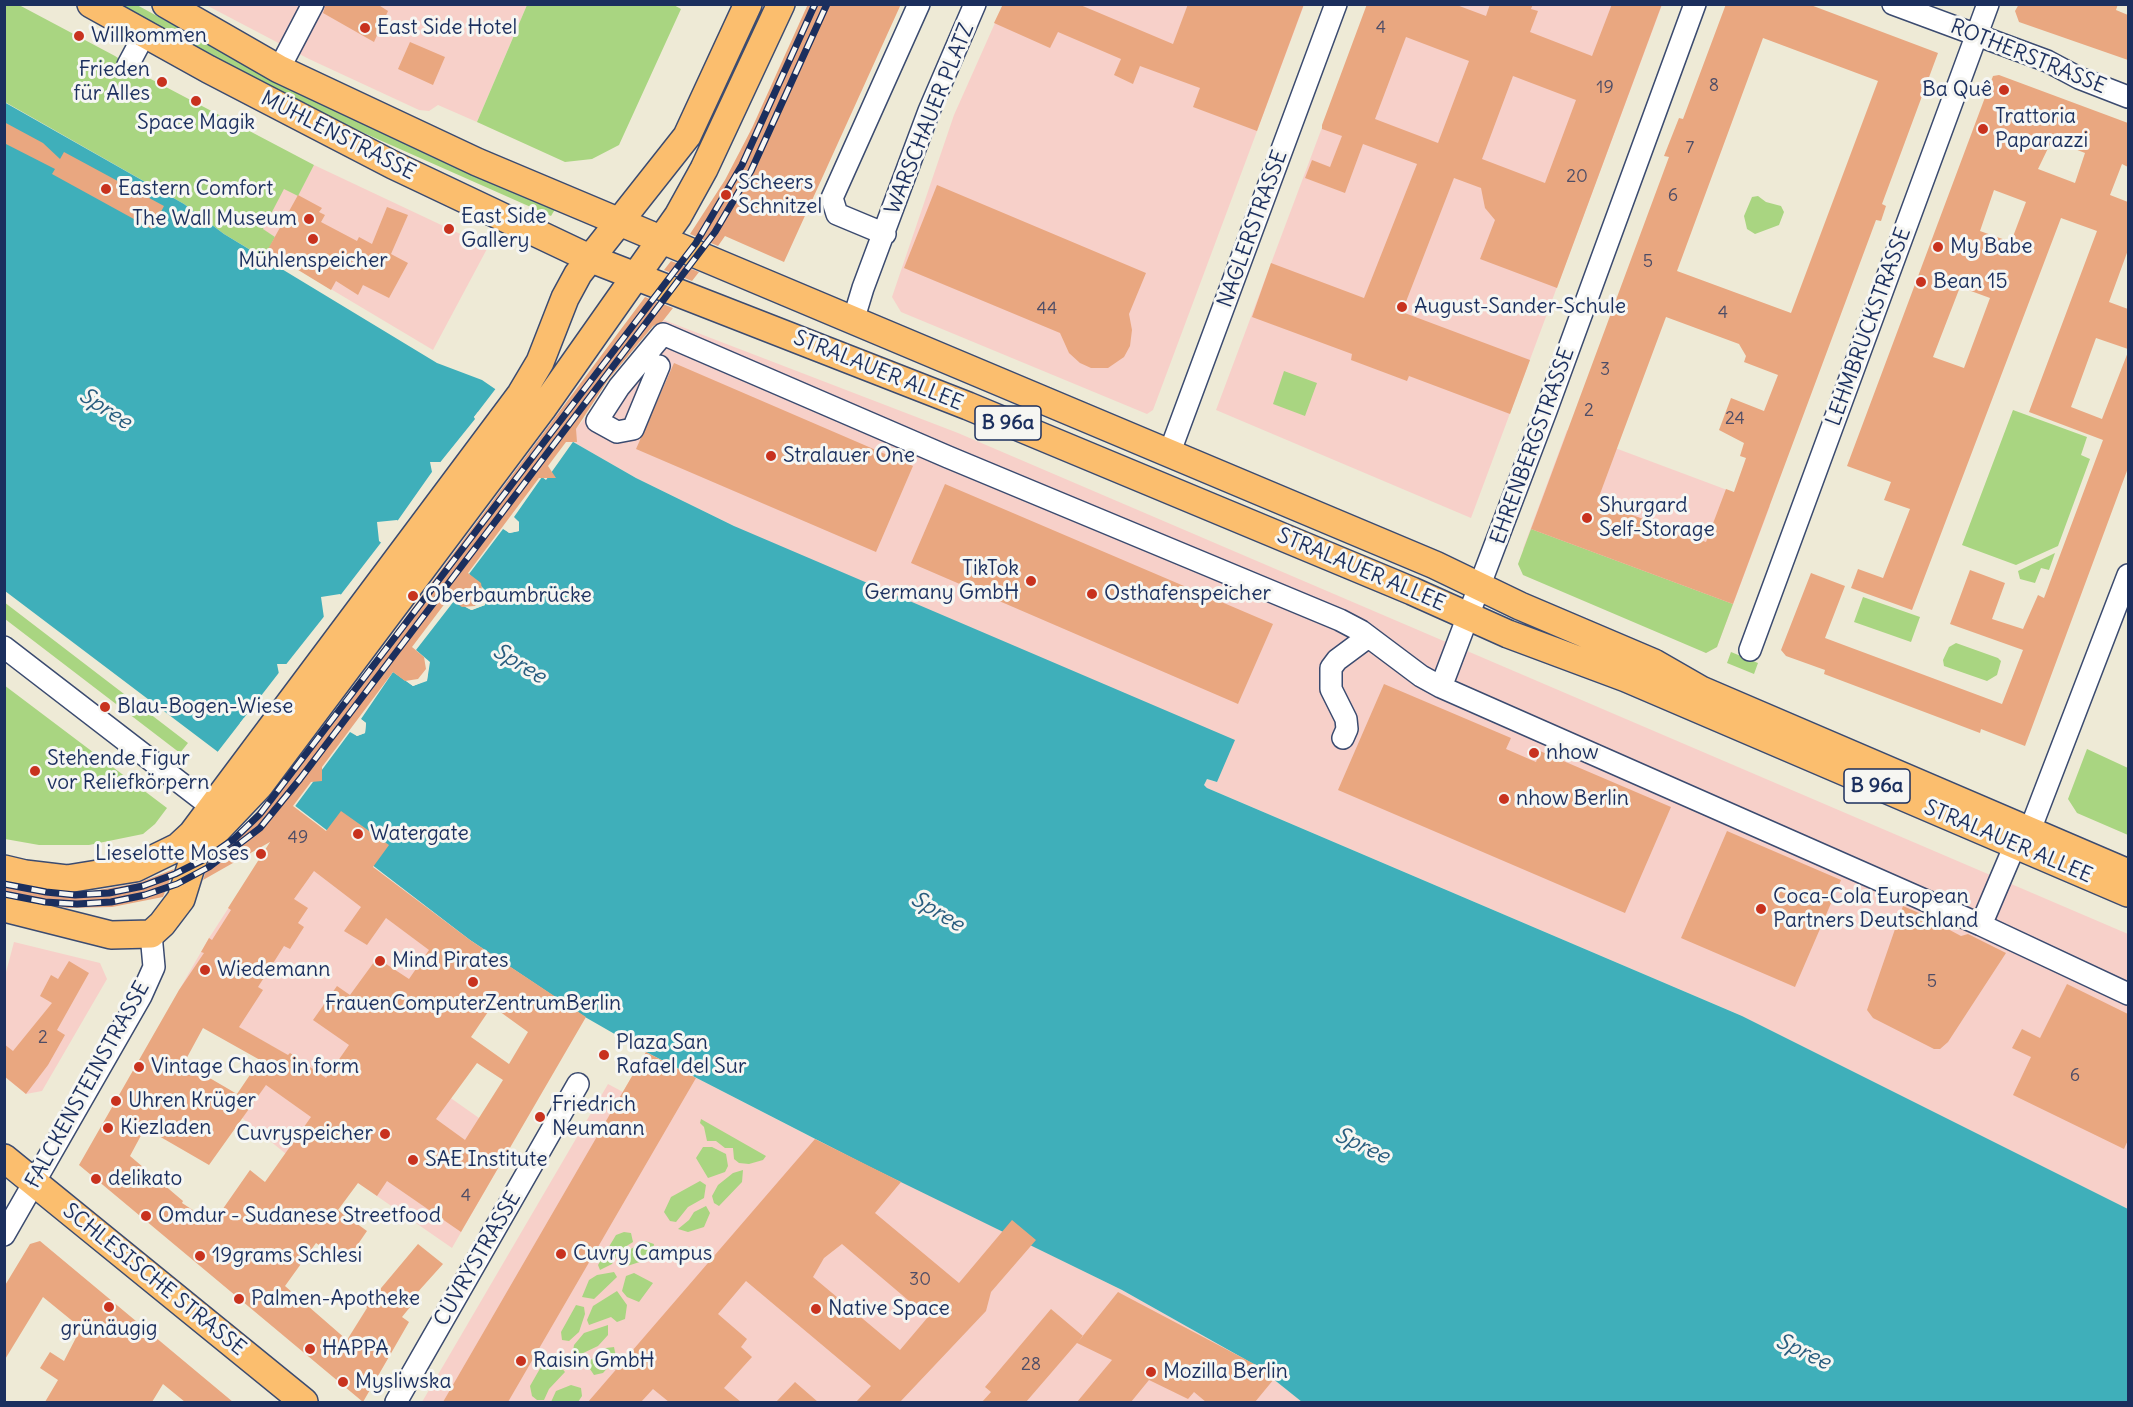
<!DOCTYPE html>
<html>
<head>
<meta charset="utf-8">
<style>
	body { margin:0 }
	#map { position:relative; width:2133px; height:1407px; overflow:hidden; background:#eeead6; font-family:Delius,sans-serif }
	canvas { display:block }
	.frame { position:absolute; inset:0; border:6px solid #1b2f5e; pointer-events:none }
</style>
</head>
<body>
<div id="map">
<canvas width="2133" height="1407"></canvas>
<div class="frame"></div>
</div>
<script>
const c = document.querySelector('canvas').getContext('2d');
c.lineJoin = 'round';
function paint(path, color) { c.fillStyle = color; c.fill(path, 'evenodd'); }
const shape = rows => new Path2D(rows.map(r => 'M' + r).join(''));
function trace(path, color, width, dash) { c.strokeStyle = color; c.lineWidth = width; c.lineCap = dash ? 'butt' : 'round'; c.setLineDash(dash || []); c.stroke(path); }
function write(font, color, halo, rows, align = 'center') {
  c.font = font + ' Delius,sans-serif'; c.lineWidth = 6; c.setLineDash([]); c.textBaseline = 'middle'; c.strokeStyle = halo; c.fillStyle = color; for (const [text, x, y, turn = 0] of rows) {
    c.save(); c.translate(x, y); c.rotate((+turn || 0) * Math.PI / 180); c.textAlign = isNaN(turn) ? turn : align; if (halo) c.strokeText(text, 0, 0); c.fillText(text, 0, 0); c.restore();
  }
}
const built = shape([
	[206,5,527,5,477,122,438,105,429,111,419,110,309,59],
	[1003,5,1304,5,1153,410,1147,414,901,312,892,297,954,115],
	[1368,5,1662,5,1471,518,1216,410],
	[314,165,488,247,433,350,267,251,275,237,262,229,284,188,298,195],
	[664,320,958,433,2128,934,2128,1209,1742,1016,1207,788,1204,785,1207,779,1216,782,734,526,636,478,568,439],
	[1567,430,1770,506,1717,647,1706,653,1523,549],
	[294,807,470,940,425,999,401,1063,479,1118,515,1138,452,1248,296,1140,286,1154,242,1118,287,1055,178,992,209,938],
	[14,942,100,963,107,979,42,1091,26,1094,5,1077,5,976],
	[646,1052,815,1139,1122,1290,1257,1366,1302,1402,422,1402,608,1084,623,1092]
]);
const green = shape([
	[672,4,681,9,619,145,592,159,565,162,477,122,527,5],
	[4,5,19,5,115,56,145,76,314,165,298,196,284,189,263,229,275,237,264,258,224,234,184,204,5,102],
	[114,5,137,5,237,60,557,206,551,216,357,130,269,88],
	[1758,196,1766,202,1781,206,1784,212,1779,225,1755,234,1747,229,1744,216,1752,197],
	[1284,371,1317,383,1305,416,1273,404],
	[2013,410,2087,437,2081,455,2090,459,2058,546,2016,565,1962,545],
	[1531,529,1733,604,1717,647,1706,653,1523,575,1518,564],
	[2055,553,2049,570,2041,568,2035,583,2020,579,2018,571],
	[1863,597,1920,617,1911,642,1854,622],
	[4,602,188,743,180,753,5,619],
	[1956,643,1998,658,2001,661,1997,675,1987,681,1944,666,1943,660,1949,647],
	[1731,652,1758,663,1754,674,1727,663],
	[4,685,167,808,155,824,143,834,89,845,39,845,5,839],
	[2087,749,2128,768,2128,835,2077,813,2068,799],
	[701,1119,766,1156,763,1160,749,1164,739,1163,734,1159,733,1148,725,1148,716,1141,707,1141,704,1127,700,1123],
	[703,1147,712,1147,726,1154,728,1166,725,1172,708,1178,696,1158],
	[743,1170,742,1182,719,1206,714,1203,712,1196,718,1185,733,1173],
	[700,1181,706,1185,704,1198,688,1207,676,1222,670,1221,664,1212,671,1197],
	[706,1206,710,1213,704,1227,688,1232,678,1229,689,1220,694,1212],
	[624,1232,631,1233,633,1242,620,1250,612,1264,600,1270,598,1265,616,1235],
	[645,1241,654,1244,653,1250,646,1260,624,1267,620,1264,629,1250],
	[614,1272,617,1277,594,1299,582,1297,589,1280,597,1275],
	[634,1273,653,1283,639,1302,627,1297,622,1291,626,1276],
	[617,1291,627,1305,625,1319,617,1322,611,1317,589,1325,587,1320,593,1306],
	[576,1305,584,1307,585,1314,579,1332,569,1341,562,1340,561,1332],
	[608,1325,608,1335,598,1346,579,1355,573,1351,574,1345,584,1333],
	[614,1347,616,1357,610,1365,603,1373,594,1375,588,1366,588,1362,606,1348],
	[546,1358,554,1359,565,1372,549,1389,544,1400,537,1400,532,1396,530,1386],
	[571,1385,581,1388,582,1396,578,1402,551,1402,556,1391]
]);
const water = shape([
	[4,102,184,204,224,234,437,363,482,380,568,439,636,478,734,526,1235,740,1217,782,1207,779,1204,785,1207,788,1742,1016,2128,1209,2128,1402,1302,1402,1257,1366,1122,1290,866,1165,646,1052,585,1017,470,940,221,749,218,752,5,591],
	[478,412,551,473,542,477,474,417],
	[430,462,440,462,519,522,519,531,509,533,432,472],
	[397,520,486,591,485,605,472,610,454,601,379,541,377,522],
	[340,594,429,662,427,680,413,686,324,618,321,597],
	[277,664,287,664,366,723,365,733,357,736,279,674],
	[244,718,319,773,315,778,240,723]
]);
const pier = shape([
	[497,387,575,439,546,480,542,477,514,517,519,522,519,531,510,533,503,529,469,574,486,591,485,605,471,610,454,601,416,650,430,662,427,681,413,686,393,672,361,719,366,723,365,733,357,736,350,732,293,809,221,753,216,754,281,670,352,729,358,732,363,731,363,725,284,667,326,614,414,682,425,678,426,663,339,597,383,540,456,598,472,607,482,603,483,593,467,577,396,523,434,469,510,530,516,529,516,523,438,465,475,419,474,417]
]);
const building = shape([
	[326,4,377,4,388,11,374,42,323,13],
	[808,4,901,4,784,262,725,236,718,246,690,234,725,180,752,128],
	[1003,4,1078,4,1173,44,1188,4,1304,4,1257,131,1193,107,1200,88,1140,66,1133,84,1114,75,1121,59,1058,32,1050,48,994,23],
	[1367,4,1454,4,1486,16,1490,4,1533,4,1531,9,1538,11,1530,32,1592,56,1612,4,1662,4,1557,288,1480,259,1495,220,1485,208,1481,188,1454,178,1402,312,1530,360,1510,414,1409,376,1407,381,1351,360,1352,354,1252,317,1271,263,1364,298,1417,164,1363,144,1345,193,1305,178,1312,160,1330,167,1342,136,1322,129,1322,125],
	[1406,37,1469,61,1438,143,1375,119],
	[1513,76,1576,100,1545,183,1482,159],
	[1726,4,1808,4,1938,53,1882,204,1886,206,1881,221,1876,220,1733,604,1531,529,1669,157,1664,156,1679,118,1683,119],
	[1763,38,1878,81,1791,313,1677,271],
	[1666,317,1739,344,1746,356,1744,362,1778,375,1764,411,1731,398,1719,430,1744,443,1740,456,1746,458,1734,492,1726,489,1706,542,1597,502],
	[2019,4,2118,4,2116,10,2128,15,2128,60,2019,22,2015,11],
	[410,42,445,57,433,85,398,69],
	[1999,75,2128,123,2128,167,2122,164,2110,195,2128,202,2128,250,2109,302,2128,309,2128,349,2096,338,2071,407,2102,419,2128,352,2128,468,2025,746,1981,729,1980,733,1824,674,1825,670,1786,656,1781,650,1811,573,1845,586,1825,638,2002,704,2023,650,1950,624,1970,570,2005,583,1992,619,2023,629,2038,595,2044,598,2103,440,2029,412,2097,231,2061,218,1912,610,1851,588,1858,569,1883,578,1910,509,1884,500,1891,482,1847,466,1993,76],
	[2052,140,2085,153,2075,183,2038,169],
	[1994,190,2026,202,2011,242,1980,231],
	[1960,287,1990,298,1964,368,1933,357],
	[4,122,43,143,60,159,64,152,164,206,152,229,52,174,55,169,4,143],
	[937,185,1146,273,1129,314,1132,330,1130,346,1124,357,1108,368,1091,368,1080,363,1069,353,1060,333,904,268],
	[298,195,322,208,319,212,325,215,321,222,357,241,359,237,372,244,387,207,408,215,391,254,408,263,389,298,363,285,358,295,336,281,331,290,267,251],
	[671,261,699,272,692,281,664,270],
	[645,297,673,308,662,322,653,326,608,380,576,429,577,442,566,442,548,466,556,478,539,478,468,573,481,583,483,596,475,606,462,607,449,598,412,647,424,657,426,669,418,679,405,681,393,672,322,767,322,781,311,782,293,806,326,831,341,811,389,845,373,867,470,940,586,1017,461,1232,387,1181,377,1196,358,1183,338,1210,367,1231,345,1263,316,1243,285,1286,347,1340,367,1308,366,1306,418,1244,443,1264,416,1294,419,1296,402,1317,409,1322,363,1402,79,1165,179,990,204,953,201,952,209,938,212,940,231,910,228,908,270,842,203,880,208,864,272,796],
	[314,871,361,907,344,931,367,945,386,918,429,950,409,979,377,958,350,995,337,986,313,1020,349,1045,326,1078,290,1053,288,1055,239,1027,263,990,258,987,284,946,290,949,304,927,298,923,308,908,294,899],
	[492,1006,528,1032,509,1064,471,1037],
	[203,1028,260,1060,237,1094,184,1063],
	[477,1063,503,1080,465,1140,436,1119],
	[266,1085,311,1117,265,1182,250,1170,213,1223,182,1203,183,1201,130,1156,145,1128,209,1165],
	[674,363,913,466,876,552,636,449],
	[945,484,1273,624,1238,704,911,563],
	[1384,684,1511,738,1506,749,1536,762,1540,751,1671,807,1625,913,1338,790],
	[1727,831,1841,880,1795,987,1681,938],
	[174,869,163,897,112,907,67,908,4,893,4,885,70,895,138,883],
	[1903,906,1942,923,1946,928,1961,936,1968,934,2006,953,1948,1042,1940,1049,1934,1049,1873,1018,1867,1010],
	[69,961,89,973,57,1030,65,1035,48,1065,26,1094,4,1076,4,1044,13,1051,52,1003,40,996,51,975,58,979],
	[2067,984,2128,1014,2128,1140,2124,1149,2013,1095,2031,1057,2012,1048,2022,1029,2040,1038],
	[646,1052,696,1078,508,1402,443,1402],
	[815,1139,901,1182,875,1213,959,1283,1012,1220,1036,1240,991,1292,986,1311,900,1402,856,1402,871,1386,746,1281,718,1314,747,1339,741,1347,752,1357,724,1388,741,1402,669,1402,653,1389,641,1402,588,1402],
	[842,1244,928,1317,900,1350,813,1277,824,1258],
	[40,1241,82,1276,233,1402,185,1402,163,1384,152,1402,45,1402,58,1380,40,1368,50,1352,64,1361,81,1328,43,1297,4,1361,4,1287,30,1244],
	[1118,1292,1258,1366,1274,1379,1255,1402,1206,1402,1194,1392,1188,1399,1149,1380,1131,1402,1077,1402,1112,1360,1077,1343],
	[1051,1309,1083,1336,1026,1402,982,1402,991,1392,985,1387],
	[795,1382,818,1402,776,1402]
]);
const minor = shape([
	[1893,4,2047,61,2079,78,2128,97],
	[128,65,144,35],
	[279,69,313,4],
	[885,234,837,214,832,198,919,4],
	[853,321,863,288,929,111,975,4],
	[659,366,633,429,617,432,597,421,619,387,663,334,948,457,1340,620,1361,631,1421,676,1441,687,1981,925,2128,994],
	[1169,454,1336,4],
	[4,647,213,808],
	[1750,650,1988,4],
	[1441,687,1546,411,1695,4],
	[1343,738,1347,729,1346,719,1331,689,1331,668,1337,660,1368,637],
	[2030,830,2128,575],
	[1981,925,2015,845],
	[4,1235,141,996,154,967,151,934],
	[396,1402,578,1084]
]);
const major = shape([
	[91,4,208,69,393,165,589,258,968,406,1412,591,1508,634,1626,678,2128,893],
	[166,4,279,69,477,162,1435,565,1520,606,1654,663,1701,690,2128,873],
	[4,869,25,874,67,879,135,868,178,847,192,834,521,394,540,362,565,298,578,274,687,136,748,4],
	[4,908,111,935,151,934,162,924,181,899,194,857,202,846,259,786,542,409,678,216,704,169,781,4],
	[4,1158,304,1402]
]);
const rail = shape([
	[4,884,46,892,75,895,109,893,143,886,175,874,205,859,234,839,260,814,696,243,742,165,815,4],
	[4,894,45,902,77,904,111,902,145,895,177,884,209,867,260,828,300,779,715,232,751,171,827,4]
]);
const markers = [
	[365,28,6,"#c8321e"],
	[79,36,6,"#c8321e"],
	[162,82,6,"#c8321e"],
	[2004,90,6,"#c8321e"],
	[196,101,6,"#c8321e"],
	[1983,129,6,"#c8321e"],
	[106,189,6,"#c8321e"],
	[726,195,6,"#c8321e"],
	[309,219,6,"#c8321e"],
	[449,229,6,"#c8321e"],
	[313,239,6,"#c8321e"],
	[1938,247,6,"#c8321e"],
	[1921,282,6,"#c8321e"],
	[1402,307,6,"#c8321e"],
	[771,456,6,"#c8321e"],
	[1587,518,6,"#c8321e"],
	[1031,581,6,"#c8321e"],
	[1092,594,6,"#c8321e"],
	[413,596,6,"#c8321e"],
	[105,707,6,"#c8321e"],
	[1534,753,6,"#c8321e"],
	[35,771,6,"#c8321e"],
	[1504,799,6,"#c8321e"],
	[358,834,6,"#c8321e"],
	[261,854,6,"#c8321e"],
	[1761,909,6,"#c8321e"],
	[380,961,6,"#c8321e"],
	[205,970,6,"#c8321e"],
	[473,982,6,"#c8321e"],
	[604,1055,6,"#c8321e"],
	[139,1067,6,"#c8321e"],
	[116,1101,6,"#c8321e"],
	[540,1117,6,"#c8321e"],
	[108,1128,6,"#c8321e"],
	[385,1134,6,"#c8321e"],
	[413,1160,6,"#c8321e"],
	[96,1179,6,"#c8321e"],
	[146,1216,6,"#c8321e"],
	[561,1254,6,"#c8321e"],
	[200,1256,6,"#c8321e"],
	[239,1299,6,"#c8321e"],
	[109,1307,6,"#c8321e"],
	[816,1309,6,"#c8321e"],
	[310,1349,6,"#c8321e"],
	[521,1361,6,"#c8321e"],
	[1151,1372,6,"#c8321e"],
	[343,1382,6,"#c8321e"]
];
const numberNames = [
	["4",1381,28],
	["8",1714,86],
	["19",1605,88],
	["7",1690,148],
	["20",1577,177],
	["6",1673,196],
	["5",1648,262],
	["44",1047,309],
	["4",1723,313],
	["3",1605,370],
	["2",1589,411],
	["24",1735,419],
	["49",298,838],
	["5",1932,982],
	["2",43,1038],
	["6",2075,1076],
	["4",466,1196],
	["30",920,1280],
	["28",1031,1365]
];
const shields = [
	[1008,423,66],
	[1877,786,66]
];
const shieldNames = [
	["B 96a",1008,423],
	["B 96a",1877,786]
];
const poiNames = [
	["East Side Hotel",377,28],
	["Willkommen",91,36],
	["Frieden",150,70,"right"],
	["für Alles",150,94,"right"],
	["Ba Quê",1992,90,"right"],
	["Trattoria",1995,117],
	["Paparazzi",1995,141],
	["Space Magik",196,123,"center"],
	["Scheers",738,183],
	["Schnitzel",738,207],
	["Eastern Comfort",118,189],
	["East Side",461,217],
	["Gallery",461,241],
	["The Wall Museum",297,219,"right"],
	["My Babe",1950,247],
	["Mühlenspeicher",313,261,"center"],
	["Bean 15",1933,282],
	["August-Sander-Schule",1414,307],
	["Stralauer One",783,456],
	["Shurgard",1599,506],
	["Self-Storage",1599,530],
	["TikTok",1019,569,"right"],
	["Germany GmbH",1019,593,"right"],
	["Osthafenspeicher",1104,594],
	["Oberbaumbrücke",425,596],
	["Blau-Bogen-Wiese",117,707],
	["nhow",1546,753],
	["Stehende Figur",47,759],
	["vor Reliefkörpern",47,783],
	["nhow Berlin",1516,799],
	["Watergate",370,834],
	["Lieselotte Moses",249,854,"right"],
	["Coca-Cola European",1773,897],
	["Partners Deutschland",1773,921],
	["Mind Pirates",392,961],
	["Wiedemann",217,970],
	["FrauenComputerZentrumBerlin",473,1004,"center"],
	["Plaza San",616,1043],
	["Rafael del Sur",616,1067],
	["Vintage Chaos in form",151,1067],
	["Uhren Krüger",128,1101],
	["Friedrich",552,1105],
	["Neumann",552,1129],
	["Kiezladen",120,1128],
	["Cuvryspeicher",373,1134,"right"],
	["SAE Institute",425,1160],
	["delikato",108,1179],
	["Omdur - Sudanese Streetfood",158,1216],
	["Cuvry Campus",573,1254],
	["19grams Schlesi",212,1256],
	["Palmen-Apotheke",251,1299],
	["Native Space",828,1309],
	["grünäugig",109,1329,"center"],
	["HAPPA",322,1349],
	["Raisin GmbH",533,1361],
	["Mozilla Berlin",1163,1372],
	["Mysliwska",355,1382]
];
const streetNames = [
	["ROTHERSTRASSE",2028,57,22],
	["WARSCHAUER PLATZ",930,119,-68],
	["MÜHLENSTRASSE",338,136,27],
	["NAGLERSTRASSE",1253,229,-70],
	["LEHMBRUCKSTRASSE",1869,327,-70],
	["STRALAUER ALLEE",878,371,22],
	["EHRENBERGSTRASSE",1533,446,-70],
	["STRALAUER ALLEE",1361,570,23],
	["STRALAUER ALLEE",2008,842,23],
	["FALCKENSTEINSTRASSE",88,1085,-61],
	["CUVRYSTRASSE",478,1259,-60],
	["SCHLESISCHE STRASSE",154,1280,39]
];
const waterNames = [
	["Spree",105,409,33],
	["Spree",519,664,31],
	["Spree",937,912,31],
	["Spree",1362,1146,25],
	["Spree",1803,1352,25]
];
paint(built, '#f7d0c9');
paint(green, '#a9d581');
paint(water, '#3fafba');
paint(pier, '#eeead6');
paint(building, '#e9a780');
trace(minor, '#3b4b70', 24);
trace(major, '#3b4b70', 30);
trace(minor, '#fff', 21);
trace(major, '#fbbe6e', 27);
trace(rail, '#1b2f5e', 7);
trace(rail, '#f6f6f2', 4.5, [14]);
for (const [x, y, r, color] of markers) { const dot = new Path2D(); dot.arc(x, y, r, 0, 2 * Math.PI); c.fillStyle = color; c.fill(dot); trace(dot, '#f6f6f2', 2); }
write('18px', '#4e4d66', null, numberNames);
for (const [x, y, w] of shields) { const box = new Path2D(); box.roundRect(x - w / 2, y - 17, w, 34, 4.5); c.fillStyle = '#f6f6f2'; c.fill(box); trace(box, '#1b2f5e', 1.5); }
write('bold 20px', '#1b2f5e', null, shieldNames);
write('21px', '#1b2f5e', '#f6f6f2', poiNames, 'left');
write('21px', '#1b2f5e', '#f6f6f2', streetNames);
write('italic 22px', '#285c7e', '#f6f6f2', waterNames);
</script>
</body>
</html>
